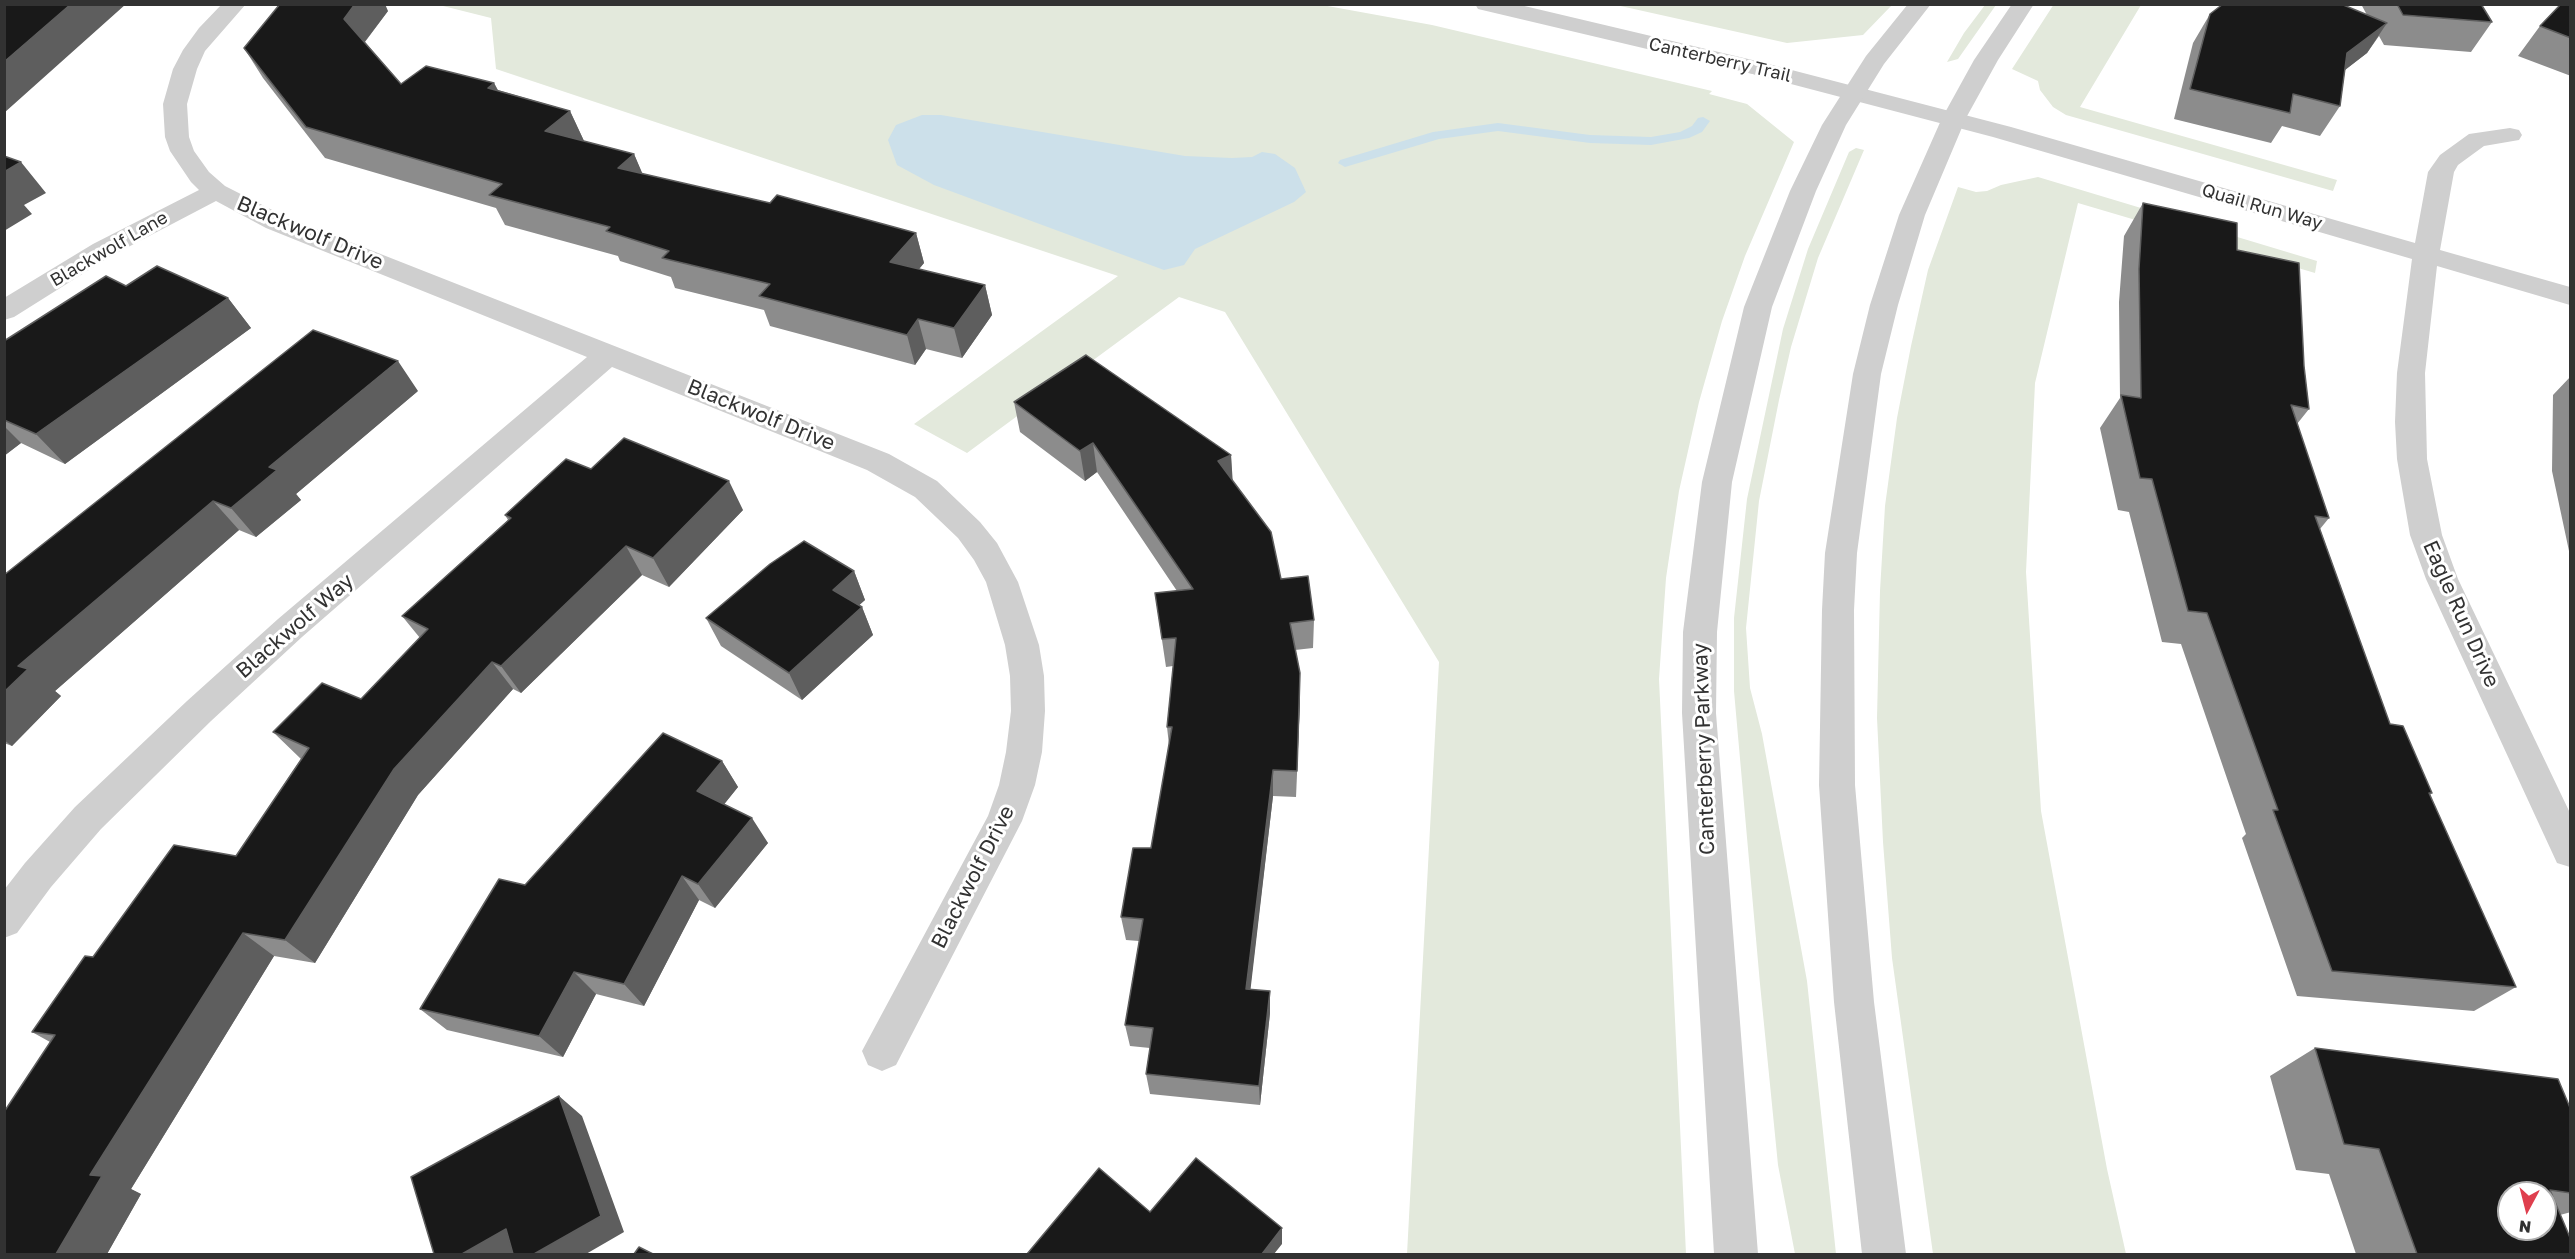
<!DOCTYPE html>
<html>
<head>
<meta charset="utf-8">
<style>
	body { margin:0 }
	#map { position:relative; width:2575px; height:1259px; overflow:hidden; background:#fff; font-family:"Golos Text",sans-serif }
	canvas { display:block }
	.frame { position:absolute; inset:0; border:6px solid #323232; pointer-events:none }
	.north { position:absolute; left:2497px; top:1181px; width:60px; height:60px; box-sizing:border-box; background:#fff; border:2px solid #adadad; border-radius:50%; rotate:187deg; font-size:16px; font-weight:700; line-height:24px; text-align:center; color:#323232 }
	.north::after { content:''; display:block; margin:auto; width:21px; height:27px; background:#df3f4e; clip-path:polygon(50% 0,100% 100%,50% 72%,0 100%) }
</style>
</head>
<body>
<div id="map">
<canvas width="2575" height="1259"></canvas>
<div class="frame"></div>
<div class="north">N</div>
</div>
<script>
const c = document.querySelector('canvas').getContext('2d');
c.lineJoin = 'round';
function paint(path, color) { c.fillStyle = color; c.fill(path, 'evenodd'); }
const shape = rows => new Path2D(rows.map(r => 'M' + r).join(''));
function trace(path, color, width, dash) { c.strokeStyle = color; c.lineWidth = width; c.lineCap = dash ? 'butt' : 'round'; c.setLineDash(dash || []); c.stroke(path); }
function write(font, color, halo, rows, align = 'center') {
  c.font = font + ' "Golos Text",sans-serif'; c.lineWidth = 6; c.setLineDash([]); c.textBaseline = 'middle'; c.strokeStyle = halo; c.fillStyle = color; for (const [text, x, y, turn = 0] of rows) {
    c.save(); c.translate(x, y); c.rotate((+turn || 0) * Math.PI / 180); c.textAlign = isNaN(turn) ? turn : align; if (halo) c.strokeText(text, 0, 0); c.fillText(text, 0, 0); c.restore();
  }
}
const green = shape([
	[2054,4,2141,5,2080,107,2337,180,2333,191,2066,115,2053,107,2040,90,2038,81,2012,69],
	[439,5,1322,5,1432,25,1712,91,1709,94,1747,104,1794,142,1745,256,1722,321,1699,402,1679,491,1666,578,1659,679,1686,1254,1407,1254,1439,662,1225,312,1179,297,967,453,914,424,1118,276,496,69,491,18],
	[1616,5,1892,4,1892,5,1863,35,1787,43],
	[1985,5,1996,5,1958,59,1947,62,1964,33],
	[1856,148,1864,150,1818,258,1791,347,1779,400,1759,501,1746,628,1750,688,1762,734,1807,981,1836,1254,1795,1254,1778,1165,1760,984,1734,691,1734,618,1747,499,1783,329,1808,249,1849,152],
	[2038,177,2317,261,2315,273,2078,203,2035,383,2026,572,2041,811,2107,1169,2126,1254,1933,1254,1892,958,1883,842,1877,718,1880,591,1885,506,1897,418,1911,346,1928,270,1958,187,1976,192,1987,191,2001,185]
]);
const water = shape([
	[922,115,941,115,1185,156,1232,158,1252,157,1262,152,1275,154,1295,168,1306,192,1294,202,1195,249,1184,265,1164,270,934,185,897,165,888,140,896,125]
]);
const stream = shape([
	[1703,117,1710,121,1702,132,1689,138,1651,145,1590,143,1498,131,1439,139,1345,167,1338,163,1340,160,1433,132,1498,123,1590,135,1651,137,1680,132,1692,126,1698,118,1703,117]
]);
const minor = shape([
	[222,4,246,4,205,51,197,69,187,104,189,137,194,151,209,172,225,186,284,216,889,454,937,481,980,522,997,543,1018,582,1039,645,1044,676,1045,711,1042,752,1035,785,1022,821,896,1065,882,1071,868,1065,862,1051,988,816,999,785,1006,752,1011,711,1010,676,1005,645,986,582,974,560,958,538,915,497,867,470,612,367,302,637,211,721,101,829,51,887,17,933,4,938,4,890,25,863,75,807,187,701,278,619,587,357,266,228,216,201,111,256,14,317,4,320,4,298,93,244,199,190,191,182,170,151,165,137,163,104,173,69,183,50,199,28,222,4],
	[1757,61,2011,127,2415,243,2428,172,2440,155,2469,134,2510,128,2519,130,2522,135,2519,140,2484,146,2458,165,2454,172,2440,250,2570,287,2570,305,2437,266,2425,373,2427,459,2442,535,2458,579,2570,813,2570,867,2557,863,2426,579,2410,535,2397,459,2395,422,2397,373,2412,259,1993,137,1749,73,1745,68,1749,63,1757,61]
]);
const tertiary = shape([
	[1475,4,1516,4,1765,63,1769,68,1765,73,1757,75,1478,9,1475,4],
	[1908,4,1931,4,1884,64,1846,125,1816,191,1772,307,1732,482,1717,632,1716,713,1758,1254,1714,1254,1682,713,1683,632,1702,482,1744,307,1790,191,1822,125,1866,56,1908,4],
	[2012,4,2034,4,1998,60,1966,118,1925,215,1898,305,1881,374,1857,553,1854,610,1855,785,1874,1002,1906,1254,1862,1254,1834,1002,1819,785,1822,610,1825,553,1853,374,1870,305,1899,215,1942,118,1974,60,2012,4]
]);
const wall = shape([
	[2361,4,2481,4,2492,22,2471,52,2384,45,2379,36,2367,53,2345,70,2340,106,2320,136,2282,126,2271,143,2174,119,2193,43,2210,14,2367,15],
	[2571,4,2571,76,2518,56,2540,26],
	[388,11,365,42,401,84,494,83,498,90,570,111,584,141,634,154,642,174,770,203,916,233,924,263,919,269,985,285,992,315,962,358,926,349,915,365,770,326,764,310,675,288,671,277,620,261,618,256,505,225,496,208,325,158,263,78,244,48],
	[2143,203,2237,250,2304,366,2309,409,2297,424,2329,518,2320,529,2390,724,2432,793,2430,795,2516,987,2474,1011,2297,996,2242,838,2246,834,2181,644,2162,642,2129,512,2118,510,2100,428,2120,398,2119,302,2124,236],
	[126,286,228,298,251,328,65,464,21,443,4,456,4,341],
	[2571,376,2571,552,2569,551,2552,471,2553,395],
	[418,391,296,494,301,500,256,537,239,530,55,691,61,696,12,746,4,743,4,575],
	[1014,402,1231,455,1232,480,1281,579,1314,620,1313,648,1295,650,1300,701,1296,797,1273,796,1250,989,1270,1013,1260,1105,1150,1094,1146,1074,1150,1048,1130,1046,1125,1025,1139,941,1126,940,1121,917,1151,848,1169,745,1167,727,1173,666,1166,667,1155,593,1177,591,1097,472,1085,481,1020,432],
	[591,469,743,510,669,587,642,575,521,693,513,689,418,795,315,963,274,956,131,1189,141,1194,107,1254,4,1254,50,1042,32,1032,93,957,236,856,301,759,273,732,361,699,420,638,402,616,508,520,505,515],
	[854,571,865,600,859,605,862,607,873,635,802,700,721,646,706,618],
	[722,761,738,787,724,804,768,843,715,908,699,900,644,1006,596,994,563,1057,447,1030,420,1009,525,885],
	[2315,1048,2571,1110,2571,1212,2560,1215,2571,1254,2356,1254,2329,1174,2296,1170,2270,1076]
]);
const shadedWall = shape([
	[71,4,126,4,4,113,4,62],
	[355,4,385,4,388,11,360,48,344,19],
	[2387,23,2367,53,2328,83,2347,53],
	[494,83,509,113,488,88],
	[570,111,584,141,545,131],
	[634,154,647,184,618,168],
	[21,162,46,193,24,205,32,214,4,231,4,172],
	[916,233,924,263,899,293,890,262],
	[985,285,992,315,962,358,954,328],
	[228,298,251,328,65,464,36,434],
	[918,319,926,349,915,365,907,335],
	[398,361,418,391,296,494,301,500,256,537,231,508,269,467],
	[4,426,21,443,4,456],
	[1093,443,1097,472,1085,481,1080,451],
	[1231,455,1233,485,1218,461],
	[729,481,743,510,669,587,653,558],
	[213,501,239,530,55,691,61,696,12,746,4,740,4,692,18,666],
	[626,546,642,575,521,693,501,666],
	[854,571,865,600,845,618,833,590],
	[862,607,873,635,802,700,789,673],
	[492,662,513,689,418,795,315,963,285,940,394,769],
	[1300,673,1300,701,1296,797,1297,771],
	[722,761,738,787,714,817,697,791],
	[1273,770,1273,796,1248,1011,1246,989],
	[752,818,768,843,715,908,698,884],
	[682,876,699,900,644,1006,624,984],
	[243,933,274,956,131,1189,141,1194,107,1254,56,1254,90,1175],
	[574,972,596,994,563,1057,539,1036],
	[1270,991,1270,1013,1260,1105,1259,1086],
	[559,1096,582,1116,624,1232,586,1254,534,1254],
	[1282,1228,1282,1244,1274,1254,1262,1254],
	[506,1229,516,1254,462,1254]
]);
const building = shape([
	[4,4,71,4,4,62,4,4],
	[280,4,355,4,344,19,401,84,426,66,494,83,488,88,570,111,545,131,634,154,618,168,770,203,777,195,916,233,890,262,985,285,954,328,918,319,907,335,759,296,770,284,662,258,669,251,606,231,610,227,489,195,502,184,306,127,244,48,280,4],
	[2223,4,2341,4,2387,23,2347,53,2340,106,2293,94,2290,113,2190,89,2210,14,2223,4],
	[2397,4,2481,4,2492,22,2403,15,2397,4],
	[2561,4,2571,4,2571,38,2540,26,2561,4],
	[4,156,21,162,4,172,4,156],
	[2143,203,2237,223,2237,250,2299,263,2304,366,2309,409,2291,405,2329,518,2315,516,2390,724,2403,726,2432,793,2429,793,2516,987,2332,971,2273,810,2278,810,2207,613,2188,611,2152,479,2140,478,2121,395,2141,398,2139,269,2143,203],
	[157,266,228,298,36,434,4,420,4,341,106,276,126,286,157,266],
	[313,330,398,361,269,467,277,470,231,508,213,501,18,666,28,669,4,692,4,575,313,330],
	[1086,355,1231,455,1218,461,1271,532,1281,579,1308,576,1314,620,1290,623,1300,673,1297,771,1273,770,1246,989,1270,991,1259,1086,1146,1074,1153,1028,1125,1025,1143,919,1121,917,1133,848,1151,848,1172,727,1167,727,1176,638,1162,639,1155,593,1193,589,1093,443,1080,451,1014,402,1086,355],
	[624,438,729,481,653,558,626,546,501,666,492,662,394,769,285,940,243,933,90,1175,102,1176,56,1254,4,1254,4,1112,55,1035,32,1032,85,956,93,957,174,845,236,856,309,748,273,732,322,683,361,699,428,629,402,616,511,518,505,515,566,459,591,469,624,438],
	[804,541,854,571,833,590,862,607,789,673,706,618,770,564,804,541],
	[663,733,722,761,697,791,752,818,698,884,682,876,624,984,574,972,539,1036,420,1009,499,879,525,885,663,733],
	[2315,1048,2558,1079,2571,1110,2571,1193,2550,1190,2571,1240,2571,1254,2417,1254,2379,1149,2344,1144,2315,1048],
	[2509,1193,2545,1193,2545,1229,2509,1229,2509,1193],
	[559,1096,601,1216,534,1254,513,1254,506,1229,462,1254,434,1254,411,1177,559,1096],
	[1196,1158,1282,1228,1262,1254,1027,1254,1099,1168,1150,1212,1196,1158],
	[639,1247,653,1254,634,1254,639,1247]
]);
const farStreetnames = [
	["Canterberry Trail",1720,60,13],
	["Quail Run Way",2262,207,16],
	["Blackwolf Lane",109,249,-30]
];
const streetNames = [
	["Blackwolf Drive",310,233,23],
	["Blackwolf Drive",761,415,22],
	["Eagle Run Drive",2461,614,66],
	["Blackwolf Way",295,626,-41],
	["Canterberry Parkway",1704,749,-92],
	["Blackwolf Drive",973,877,-63]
];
paint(green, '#e3e9dc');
paint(water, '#cce0ea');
paint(stream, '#cce0ea');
paint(minor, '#cfcfcf');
paint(tertiary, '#cfcfcf');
paint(wall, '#8c8c8c');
paint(shadedWall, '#5e5e5e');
paint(building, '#191919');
trace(building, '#5e5e5e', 1.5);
write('18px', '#323232', '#fff', farStreetnames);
write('21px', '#323232', '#fff', streetNames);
</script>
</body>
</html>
